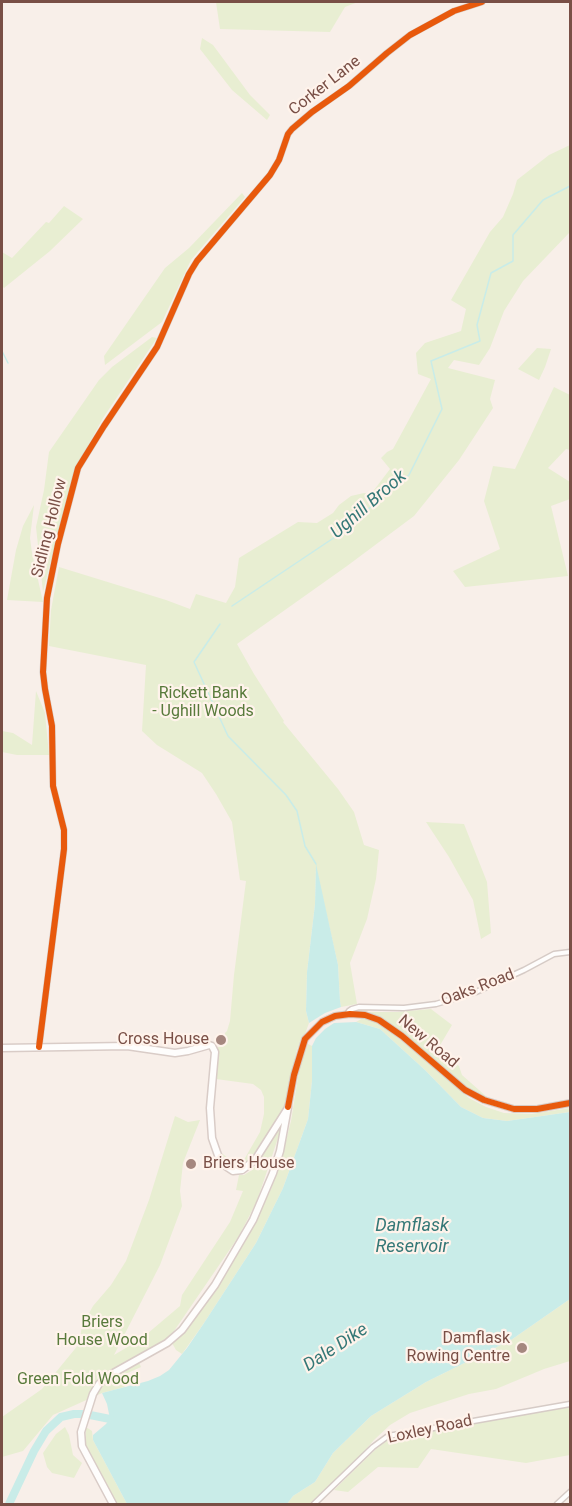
<!DOCTYPE html>
<html>
<head>
<meta charset="utf-8">
<style>
	body { margin:0 }
	#map { position:relative; width:572px; height:1506px; overflow:hidden; background:#f8efe9; font-family:Roboto,sans-serif }
	canvas { display:block }
	.frame { position:absolute; inset:0; border:3px solid #794f46; pointer-events:none }
</style>
</head>
<body>
<div id="map">
<canvas width="572" height="1506"></canvas>
<div class="frame"></div>
</div>
<script>
const c = document.querySelector('canvas').getContext('2d');
c.lineJoin = 'round';
function paint(path, color) { c.fillStyle = color; c.fill(path, 'evenodd'); }
const shape = rows => new Path2D(rows.map(r => 'M' + r).join(''));
function trace(path, color, width, dash) { c.strokeStyle = color; c.lineWidth = width; c.lineCap = dash ? 'butt' : 'round'; c.setLineDash(dash || []); c.stroke(path); }
function write(font, color, halo, rows, align = 'center') {
  c.font = font + ' Roboto,sans-serif'; c.lineWidth = 4.5; c.setLineDash([]); c.textBaseline = 'middle'; c.strokeStyle = halo; c.fillStyle = color; for (const [text, x, y, turn = 0] of rows) {
    c.save(); c.translate(x, y); c.rotate((+turn || 0) * Math.PI / 180); c.textAlign = isNaN(turn) ? turn : align; if (halo) c.strokeText(text, 0, 0); c.fillText(text, 0, 0); c.restore();
  }
}
const green = shape([
	[216,2,358,2,345,7,330,32,220,29],
	[202,38,213,45,250,95,270,115,267,120,232,90,200,49],
	[570,145,570,232,523,281,504,311,490,348,479,365,454,360,448,368,495,380,490,399,493,408,459,460,414,516,347,566,237,644,254,674,284,721,283,722,338,789,354,812,364,845,379,850,376,879,367,919,350,963,357,1004,341,1007,340,1002,338,965,316,868,315,904,307,972,306,1011,309,1023,305,1034,297,1049,286,1106,249,1161,241,1167,232,1167,223,1158,219,1151,232,1161,241,1162,245,1158,260,1132,264,1114,264,1097,261,1090,253,1084,216,1079,218,1047,223,1047,225,1033,227,1031,230,1021,234,975,246,881,240,880,232,822,216,794,202,773,157,745,142,731,146,665,49,646,51,610,59,567,166,600,190,609,196,594,226,603,235,587,239,558,298,522,317,523,333,513,339,505,351,496,364,493,371,494,390,469,381,458,387,452,393,449,431,379,418,374,416,353,425,343,461,331,466,309,451,300,490,232,503,217,513,194,517,180,549,155],
	[242,193,245,197,191,260,162,322,105,365,104,356,165,268,189,248],
	[64,206,83,219,50,251,4,288,2,286,2,252,12,258,46,222,49,223],
	[152,337,157,338,103,418,76,468,65,506,43,592,36,527,44,490,49,452,99,380,112,367],
	[537,348,551,349,545,367,539,380,518,369],
	[554,387,570,395,570,450,566,449,548,468,570,482,570,499,551,506,568,576,465,587,453,571,500,549,484,501,493,466,515,469],
	[34,505,30,538,32,553,43,602,7,600,16,550,23,526],
	[36,691,45,713,49,755,17,755,2,752,2,731,13,733,32,745],
	[426,822,464,824,487,882,491,933,481,939,473,900,449,857],
	[431,1009,452,1025,439,1047,459,1066,462,1075,488,1098,469,1089,404,1034,381,1017,368,1012,397,1012],
	[363,1018,379,1023,431,1064,469,1098,486,1107,504,1113,532,1114,570,1108,570,1112,507,1121,483,1118,461,1107,425,1070,380,1029,356,1022],
	[308,1044,312,1046,312,1081,308,1119,283,1188,256,1243,204,1323,182,1354,176,1350,172,1343,186,1329,251,1229,271,1189,282,1156,291,1121,300,1065],
	[175,1116,188,1122,200,1120,183,1163,180,1191,182,1206,160,1265,114,1355,141,1339,180,1306,182,1295,230,1222,243,1191,236,1190,239,1175,244,1175,252,1170,261,1158,284,1120,257,1201,239,1236,174,1331,164,1341,137,1358,141,1367,121,1376,125,1387,102,1393,53,1415,23,1451,2,1457,2,1417,42,1389,79,1344,82,1326,93,1306,111,1285,126,1261,149,1200],
	[570,1299,570,1361,544,1369,496,1389,469,1394,410,1413,390,1425,374,1440,352,1465,309,1504,287,1504,293,1496,315,1482,333,1453,371,1416,426,1382,511,1340],
	[570,1406,570,1455,526,1463,431,1449,418,1468,378,1467,348,1492,334,1490,376,1449,389,1439],
	[65,1427,69,1435,73,1455,82,1463,74,1478,52,1473,47,1467,43,1453,56,1434],
	[86,1427,92,1431,93,1440,127,1504,117,1504,87,1450,85,1443]
]);
const water = shape([
	[316,864,338,965,340,1001,341,1007,325,1013,309,1023,306,1011,307,972,315,904],
	[356,1022,380,1029,425,1070,461,1107,483,1118,507,1121,570,1112,570,1299,511,1340,426,1382,371,1416,333,1453,315,1482,293,1496,287,1504,127,1504,93,1440,93,1435,106,1424,110,1419,107,1404,102,1393,148,1381,160,1376,169,1370,187,1348,204,1323,256,1243,283,1188,308,1119,312,1081,312,1046,316,1038,325,1029,334,1023]
]);
const stream = shape([
	[2,351,8,363],
	[232,606,347,529,376,502,409,475,442,409,431,361,480,341,477,325,491,273,513,261,513,235,543,200,570,186],
	[220,624,194,662,228,736,286,795,297,811,305,846,316,864]
]);
const river = shape([
	[9,1504,34,1451,46,1431,61,1417,74,1414,85,1414,110,1419]
]);
const minor = shape([
	[347,1014,349,1011,352,1009,359,1007,404,1008,436,1004,476,992,524,970,554,954,570,952],
	[39,1047,64,849,64,830,53,786,52,726,45,689,43,672,47,598,58,544,78,468,104,426,157,347,189,274,197,261,270,175,279,160,288,134,292,129,312,112,349,86,387,53,410,35,454,11,482,2],
	[314,1504,373,1447,388,1436,570,1404],
	[557,1504,570,1492]
]);
const tertiary = shape([
	[288,1107,294,1075,305,1039,322,1022,335,1016,350,1014,365,1015,379,1020,402,1036,465,1090,484,1100,514,1109,537,1109,570,1103]
]);
const secondary = shape([
	[2,1048,127,1046,175,1053,188,1051,209,1045,212,1046,215,1052,210,1108,212,1138,220,1161,224,1165,233,1171,242,1170,255,1160,288,1108],
	[113,1504,82,1446,81,1432,93,1394,99,1384,108,1376,167,1343,182,1330,215,1285,253,1220,273,1173,280,1151,288,1107]
]);
const cycleway = shape([
	[39,1047,64,849,64,830,53,786,52,726,45,689,43,672,47,598,58,544,78,468,104,426,157,347,189,274,197,261,270,175,279,160,288,134,292,129,312,112,349,86,387,53,410,35,454,11,482,2],
	[288,1107,294,1075,305,1039,322,1022,335,1016,350,1014,365,1015,379,1020,402,1036,465,1090,484,1100,514,1109,537,1109,570,1103]
]);
const markers = [
	[221,1040,6,"#a5877f"],
	[191,1164,6,"#a5877f"],
	[522,1348,6,"#a5877f"]
];
const streetNames = [
	["Corker Lane",325,86,-38],
	["Sidling Hollow",50,528,-76],
	["Oaks Road",478,988,-21],
	["New Road",428,1042,40],
	["Loxley Road",430,1430,-12]
];
const parkNames = [
	["Rickett Bank",203,694],
	["- Ughill Woods",203,712],
	["Briers",102,1323],
	["House Wood",102,1341],
	["Green Fold Wood",78,1380]
];
const poiNames = [
	["Cross House",209,1040],
	["Briers House",203,1164,"left"],
	["Damflask",510,1339],
	["Rowing Centre",510,1357]
];
const waterNames = [
	["Ughill Brook",369,505,-41],
	["Damflask",412,1226],
	["Reservoir",412,1247],
	["Dale Dike",336,1348,-33]
];
paint(green, '#e8eed2');
paint(water, '#c9ece8');
trace(stream, '#c9ece8', 1.5);
trace(river, '#c9ece8', 8);
trace(minor, '#d6cbc6', 7);
trace(tertiary, '#d6cbc6', 8);
trace(secondary, '#d9ccc7', 9);
trace(minor, '#fefdfc', 4);
trace(tertiary, '#fefdfc', 5);
trace(secondary, '#fefdfc', 6);
trace(cycleway, '#e8590c', 6);
for (const [x, y, r, color] of markers) { const dot = new Path2D(); dot.arc(x, y, r, 0, 2 * Math.PI); c.fillStyle = color; c.fill(dot); trace(dot, '#fff3eb', 2); }
write('16px', '#794f46', '#fff3eb', streetNames);
write('16px', '#587a3b', '#fff3eb', parkNames);
write('16px', '#794f46', '#fff3eb', poiNames, 'right');
write('italic 18px', '#357877', '#fff3eb', waterNames);
</script>
</body>
</html>
